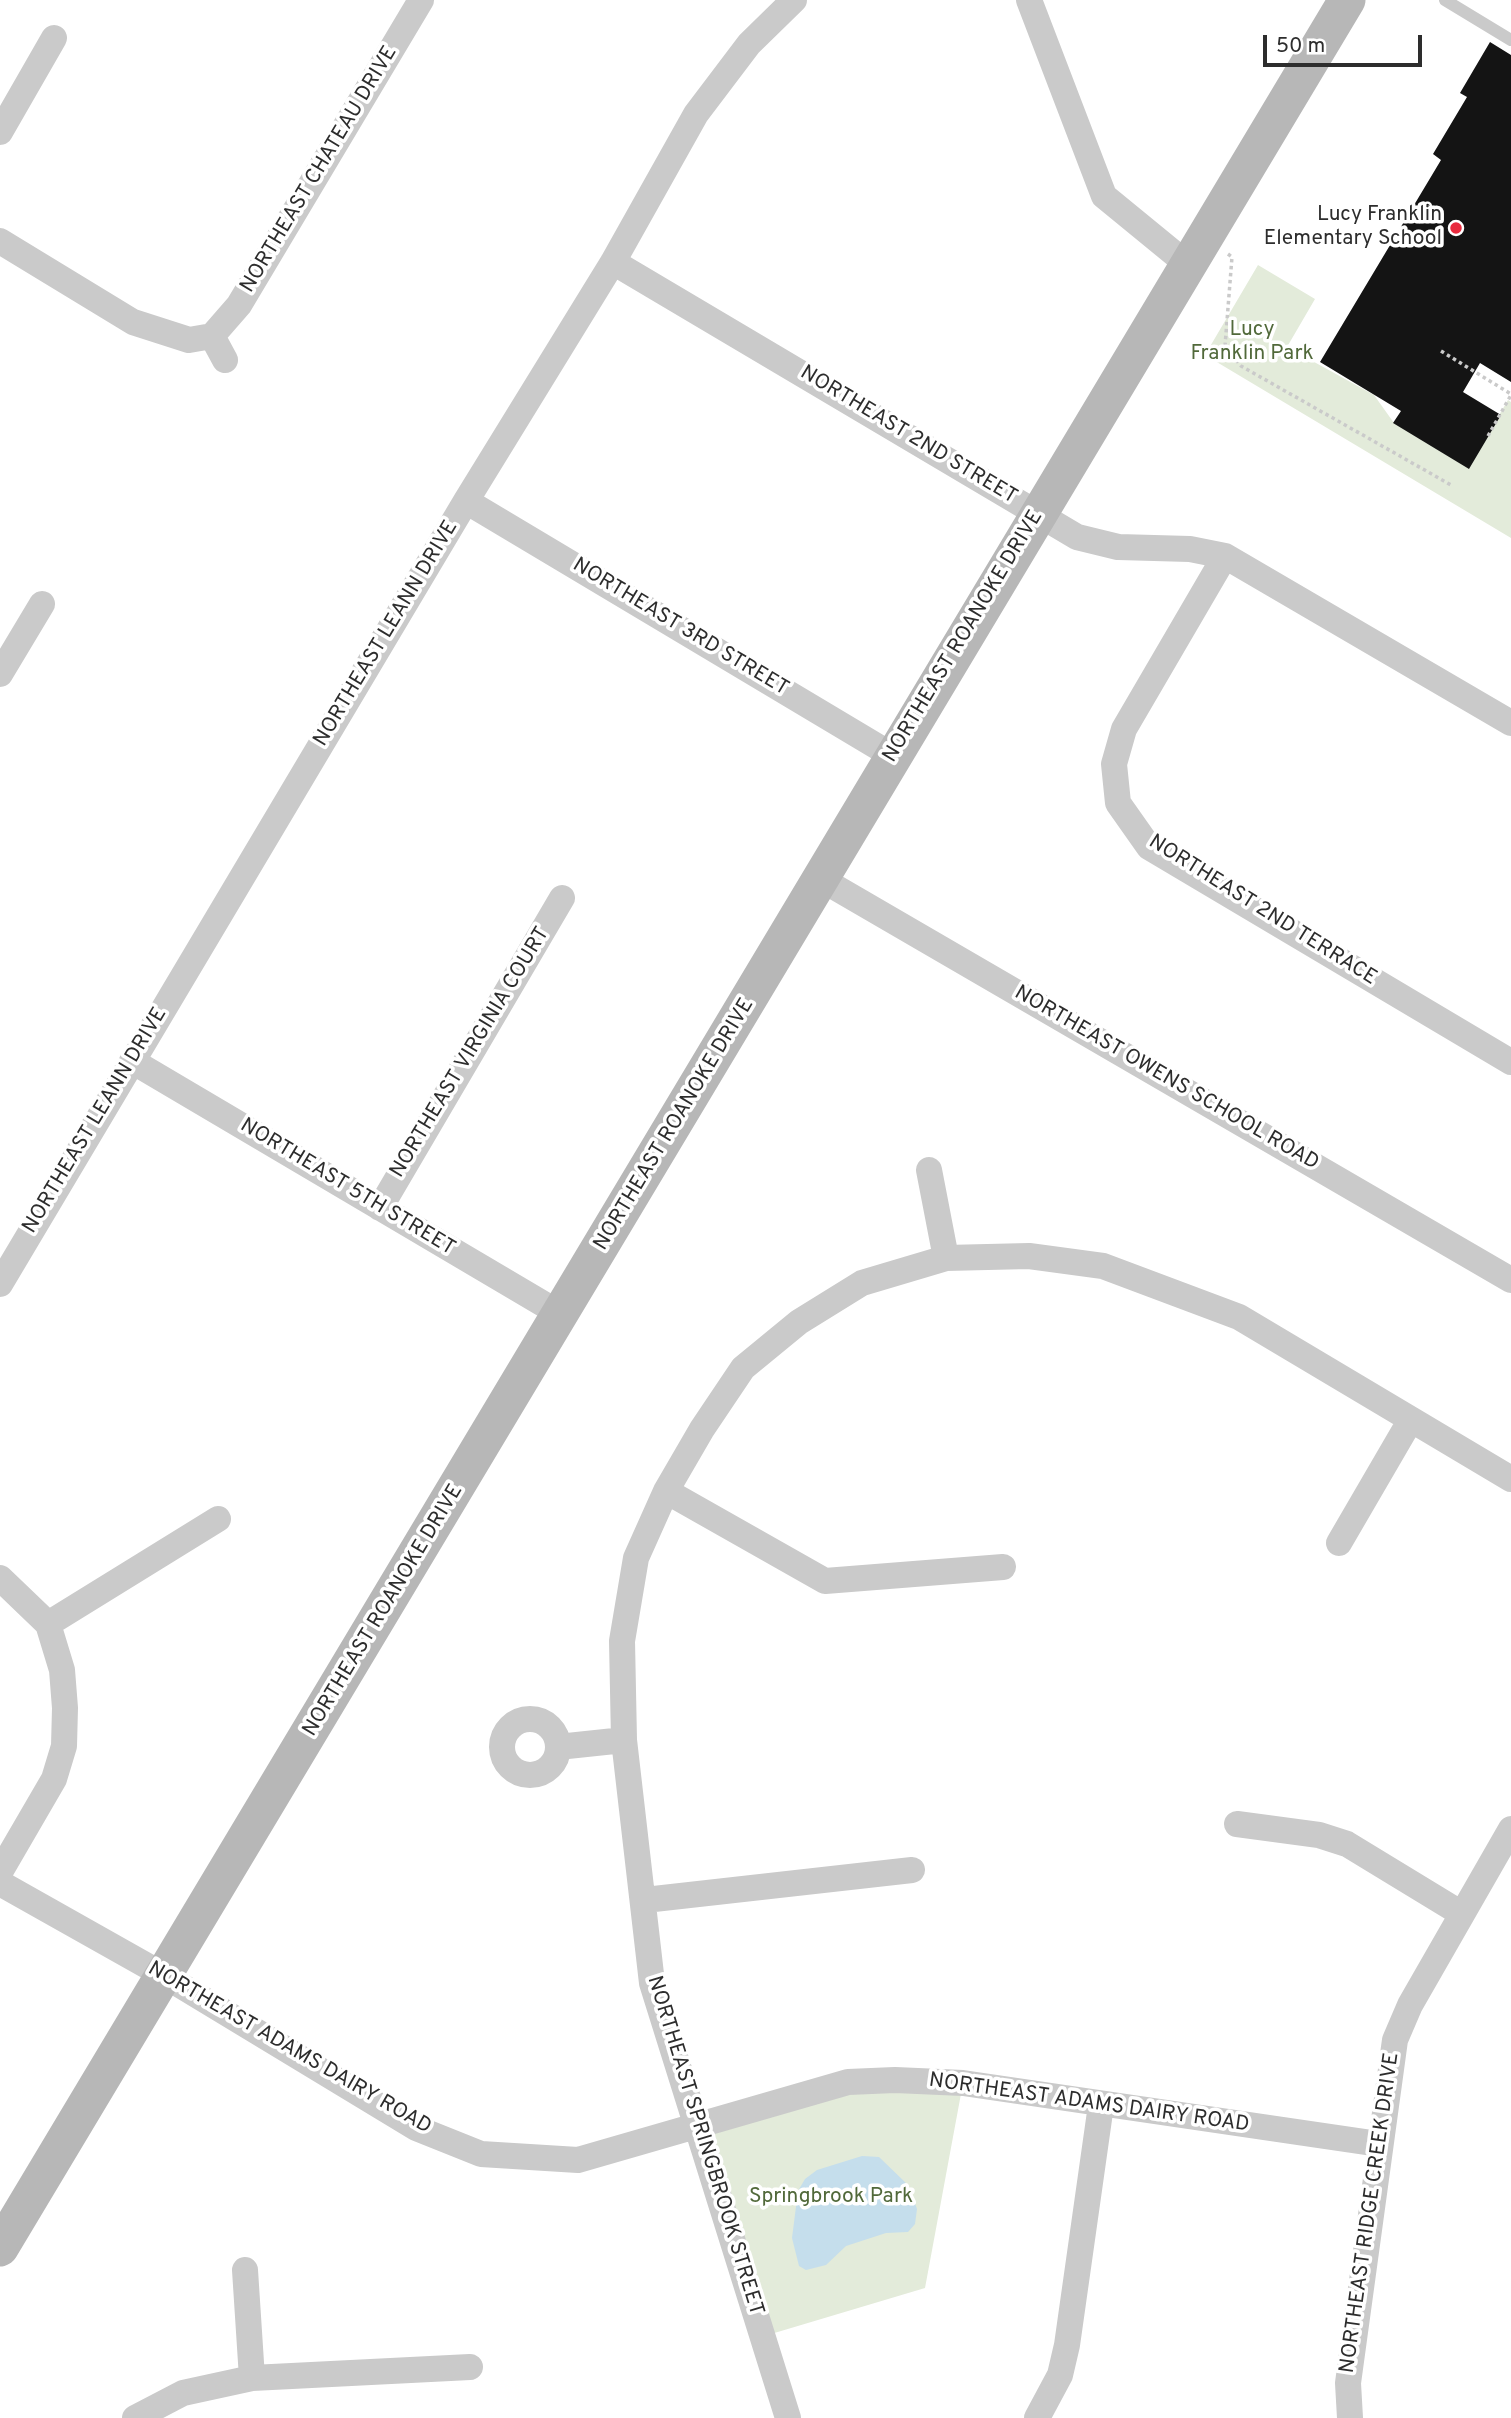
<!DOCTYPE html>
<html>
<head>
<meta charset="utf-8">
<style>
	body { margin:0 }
	#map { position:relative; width:1511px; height:2418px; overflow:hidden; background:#fff; font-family:Overpass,sans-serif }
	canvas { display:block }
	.scale { position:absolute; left:1263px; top:35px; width:159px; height:32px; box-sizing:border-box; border:4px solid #2d2d2d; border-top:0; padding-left:9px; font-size:21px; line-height:24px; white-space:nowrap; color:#2d2d2d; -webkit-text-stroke:5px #fff; paint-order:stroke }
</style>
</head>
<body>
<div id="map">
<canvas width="1511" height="2418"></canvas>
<div class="scale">50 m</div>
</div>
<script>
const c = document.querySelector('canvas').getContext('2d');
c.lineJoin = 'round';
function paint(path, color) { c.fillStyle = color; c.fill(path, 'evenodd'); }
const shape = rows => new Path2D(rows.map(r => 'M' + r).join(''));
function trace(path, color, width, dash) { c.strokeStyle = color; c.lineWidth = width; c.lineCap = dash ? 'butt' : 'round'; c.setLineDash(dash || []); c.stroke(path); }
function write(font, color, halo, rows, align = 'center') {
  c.font = font + ' Overpass,sans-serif'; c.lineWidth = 7; c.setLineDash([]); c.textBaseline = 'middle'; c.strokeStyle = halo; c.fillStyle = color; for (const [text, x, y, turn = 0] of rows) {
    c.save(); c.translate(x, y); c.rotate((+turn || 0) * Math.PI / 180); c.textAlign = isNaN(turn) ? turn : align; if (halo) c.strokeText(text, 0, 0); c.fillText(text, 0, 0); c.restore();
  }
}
const green = shape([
	[1258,265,1315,299,1287,347,1374,395,1394,423,1468,468,1508,400,1511,402,1511,538,1205,355],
	[848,2082,963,2083,925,2288,761,2337,696,2128]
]);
const water = shape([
	[862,2156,879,2157,908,2185,917,2209,915,2224,908,2232,886,2233,846,2246,826,2265,806,2270,799,2266,792,2238,798,2191,805,2179,817,2170]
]);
const building = shape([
	[1490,42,1511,55,1511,382,1480,363,1463,392,1501,415,1469,469,1393,423,1401,411,1320,362,1441,160,1433,154,1467,97,1460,93]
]);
const path = shape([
	[1228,254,1232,257,1225,346,1241,366,1451,485],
	[1441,351,1511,394],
	[1488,436,1511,395]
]);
const lane = shape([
	[1445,0,1511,40]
]);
const street = shape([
	[1029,0,1104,196,1187,264],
	[0,132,54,38],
	[0,241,133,322,189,340,212,336,225,360],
	[613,262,1077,537,1118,547,1190,549,1225,556,1511,723],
	[212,336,239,305,421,0],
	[466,501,893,756],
	[1225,556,1124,729,1114,764,1118,803,1149,847,1511,1062],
	[0,674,42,604],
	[821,879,1511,1280],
	[132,1061,562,1315],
	[929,1170,946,1258],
	[380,1208,562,898],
	[0,1284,466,501,613,262,696,114,749,44,794,0],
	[666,1491,825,1581,1003,1567],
	[1339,1543,1410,1421],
	[0,1578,48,1624,62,1670,65,1708,64,1746,54,1779,0,1872],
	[48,1624,218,1519],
	'502 1747a28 28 0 1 1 56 0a28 28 0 1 1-56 0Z',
	[558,1747,624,1740],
	[1237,1824,1319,1835,1347,1844,1462,1914],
	[0,1883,165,1976,416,2128,481,2154,578,2160,848,2082,895,2080,963,2083,1379,2144],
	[645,1900,912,1870],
	[245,2270,252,2378],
	[135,2418,183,2393,252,2378,470,2367],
	[788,2418,652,1983,624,1740,622,1641,636,1558,666,1491,702,1429,743,1368,799,1322,862,1283,946,1258,1029,1256,1103,1266,1239,1317,1511,1479],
	[1037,2418,1060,2375,1067,2345,1101,2105],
	[1350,2418,1348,2383,1395,2040,1410,2005,1511,1829]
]);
const secondary = shape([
	[0,2248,1347,0]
]);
const markers = [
	[1456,228,7,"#e82a3e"]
];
const streetNames = [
	["NORTHEAST CHATEAU DRIVE",320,170,-59],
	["NORTHEAST 2ND STREET",908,436,31],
	["NORTHEAST 3RD STREET",680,628,31],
	["NORTHEAST LEANN DRIVE",387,634,-59],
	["NORTHEAST ROANOKE DRIVE",964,637,-59],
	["NORTHEAST 2ND TERRACE",1262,911,32],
	["NORTHEAST VIRGINIA COURT",471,1053,-59],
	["NORTHEAST OWENS SCHOOL ROAD",1166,1079,30],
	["NORTHEAST LEANN DRIVE",96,1121,-59],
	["NORTHEAST ROANOKE DRIVE",675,1125,-59],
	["NORTHEAST 5TH STREET",347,1188,31],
	["NORTHEAST ROANOKE DRIVE",384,1611,-59],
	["NORTHEAST ADAMS DAIRY ROAD",289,2049,30],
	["NORTHEAST ADAMS DAIRY ROAD",1089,2104,8],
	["NORTHEAST SPRINGBROOK STREET",704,2146,73],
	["NORTHEAST RIDGE CREEK DRIVE",1371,2213,-82]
];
const poiNames = [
	["Lucy Franklin",1442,216],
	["Elementary School",1442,240]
];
const parkNames = [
	["Lucy",1252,331],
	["Franklin Park",1252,355],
	["Springbrook Park",831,2198]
];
paint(green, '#e3ebda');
paint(water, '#c5deec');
paint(building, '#141414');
trace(path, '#cacaca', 3.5, [3.5, 3.5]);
trace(lane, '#cacaca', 12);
trace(street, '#cacaca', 26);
trace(secondary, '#b7b7b7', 37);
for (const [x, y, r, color] of markers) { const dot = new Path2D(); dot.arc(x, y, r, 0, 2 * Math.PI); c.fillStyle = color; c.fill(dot); trace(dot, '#fff', 2.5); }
write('21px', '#2d2d2d', '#fff', streetNames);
write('21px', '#2d2d2d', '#fff', poiNames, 'right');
write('21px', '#51693a', '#fff', parkNames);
</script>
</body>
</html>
